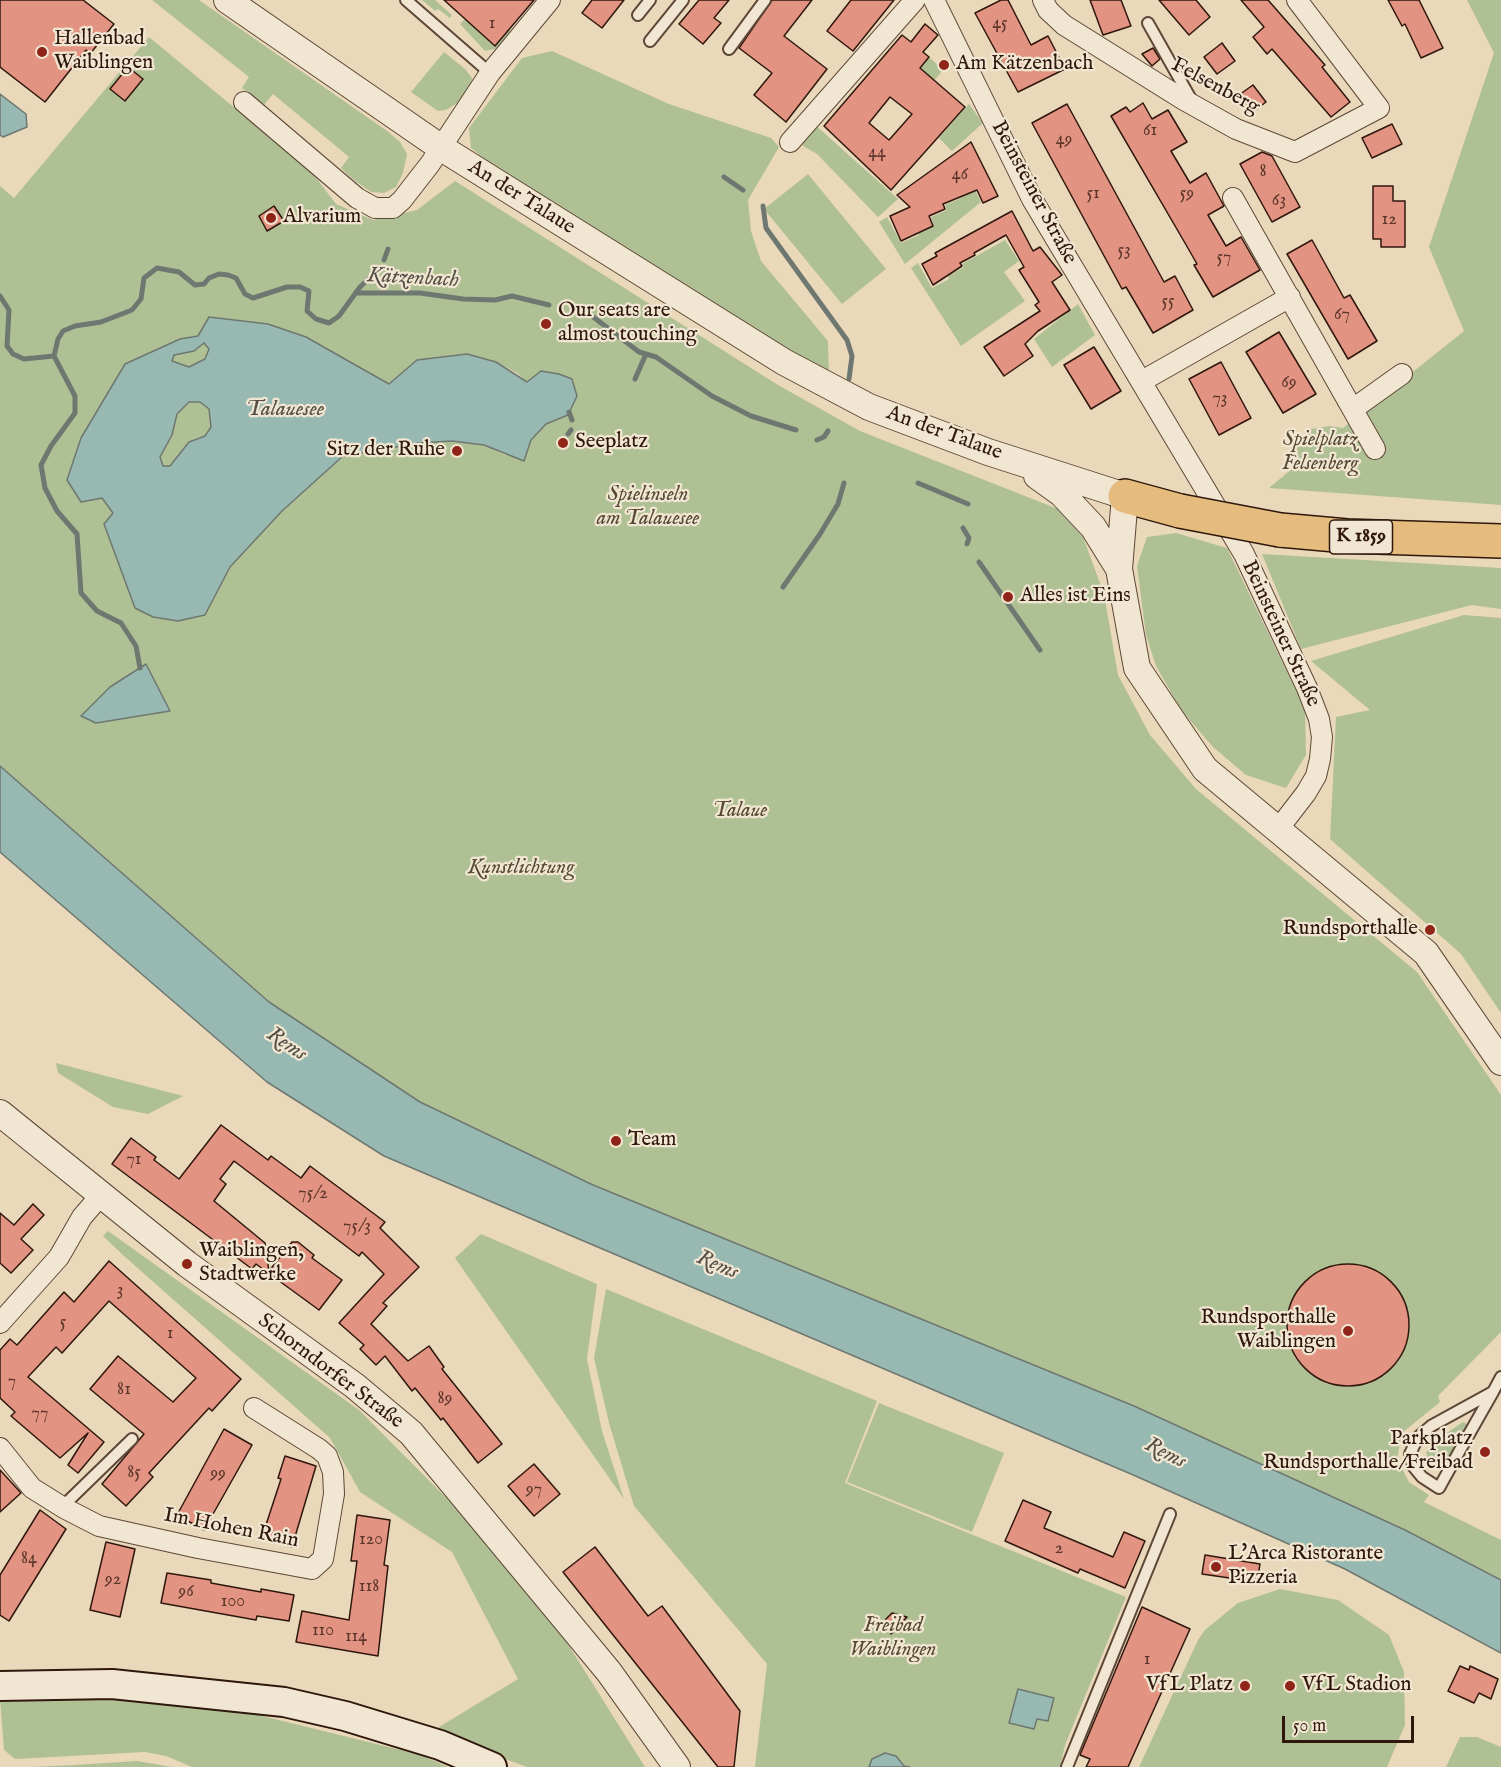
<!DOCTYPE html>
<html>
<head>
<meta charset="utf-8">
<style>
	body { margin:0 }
	#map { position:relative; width:1501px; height:1767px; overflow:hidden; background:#ead8ba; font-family:"IM FELL English",serif }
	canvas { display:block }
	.scale { position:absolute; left:1282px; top:1716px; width:132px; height:27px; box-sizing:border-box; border:3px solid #2f170c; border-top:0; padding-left:8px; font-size:18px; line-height:21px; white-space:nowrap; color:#2f170c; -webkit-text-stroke:4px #f1e6d2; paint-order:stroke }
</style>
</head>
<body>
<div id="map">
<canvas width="1501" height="1767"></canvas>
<div class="scale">50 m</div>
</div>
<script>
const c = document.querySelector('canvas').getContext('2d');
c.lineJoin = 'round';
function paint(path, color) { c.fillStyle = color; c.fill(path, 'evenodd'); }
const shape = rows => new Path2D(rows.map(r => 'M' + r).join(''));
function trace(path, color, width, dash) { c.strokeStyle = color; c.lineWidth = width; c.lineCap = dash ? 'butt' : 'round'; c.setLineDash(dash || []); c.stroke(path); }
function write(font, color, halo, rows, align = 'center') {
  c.font = font + ' "IM FELL English",serif'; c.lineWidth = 4.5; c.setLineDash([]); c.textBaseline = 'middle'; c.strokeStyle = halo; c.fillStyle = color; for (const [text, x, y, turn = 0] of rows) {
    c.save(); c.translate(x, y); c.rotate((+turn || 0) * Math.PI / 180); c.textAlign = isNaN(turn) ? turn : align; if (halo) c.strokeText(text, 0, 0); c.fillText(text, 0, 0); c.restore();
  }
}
const green = shape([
	[152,0,199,0,387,131,400,142,407,154,403,173,396,187,384,193,371,192,351,178,341,168,349,157,273,94,264,105,242,88,249,77],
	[422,0,435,0,452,15,450,18,438,9,435,11],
	[1467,0,1501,0,1501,505,1269,488,1293,468,1290,456,1311,429,1330,426,1343,428,1464,331,1429,247,1494,53],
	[465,19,495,45,509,30,515,34,504,47,485,51,460,24],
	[149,37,311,171,336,204,373,220,417,210,455,181,778,385,860,431,1058,509,1083,537,1104,594,1118,675,1150,735,1196,789,1417,972,1501,1095,1501,1332,1438,1396,1440,1402,1402,1433,1397,1459,1409,1482,1429,1495,1424,1502,1501,1540,1501,1580,1405,1530,593,1185,420,1102,269,1002,0,766,0,186,14,198],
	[209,317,268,324,306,337,390,384,417,360,467,354,496,362,517,373,527,382,572,380,577,396,568,414,546,424,531,440,505,455,484,445,452,441,419,443,343,456,282,511,230,567,205,615,178,621,153,617,135,608,125,578,113,513,102,498,93,498,81,438,125,364,180,339,198,336],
	[146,664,169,711,123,718,110,687],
	[1344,1264,1364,1266,1382,1274,1396,1287,1406,1304,1410,1323,1407,1343,1399,1360,1385,1375,1368,1384,1348,1387,1327,1384,1309,1373,1295,1358,1287,1338,1286,1317,1293,1297,1306,1280,1324,1268],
	[552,51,669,104,771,138,779,147,748,200,751,231,761,261,828,341,829,374,773,345,488,162,471,148,469,128,522,58],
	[444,52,465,69,472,78,471,85,459,102,446,110,438,111,411,92],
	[929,57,943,70,908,112,893,100],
	[969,104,983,123,952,151,939,138],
	[814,124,898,199,878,217,817,154,803,146,801,142],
	[808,174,886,269,842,304,764,209],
	[973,186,981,202,905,264,879,222,887,217,901,243,919,235,918,229,933,223,931,217,947,210,945,205,961,198,959,192],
	[1005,240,1019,261,1004,272,1025,301,961,346,911,268,918,263,932,288,949,279,948,276,964,267,962,264],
	[1078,304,1095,335,1052,367,1034,339],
	[204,343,209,349,205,359,189,367,172,361,173,355],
	[189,402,200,402,209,409,211,428,205,436,196,438,170,466,163,466,160,457,172,435,177,414],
	[1176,533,1227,548,1305,709,1306,755,1286,788,1246,775,1213,747,1181,710,1156,666,1146,635,1137,566,1147,537],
	[1262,554,1501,568,1501,609,1472,605,1301,649],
	[1464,615,1501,618,1501,1013,1461,954,1330,839,1336,717,1370,710,1311,661],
	[56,1063,183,1096,148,1114,113,1107,58,1073],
	[108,1231,359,1410,504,1556,564,1638,645,1767,527,1767,431,1732,518,1679,452,1552,360,1492,330,1438,124,1256,103,1236],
	[481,1234,597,1284,587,1359,602,1431,624,1499,455,1258],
	[606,1289,877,1401,845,1483,1126,1597,1065,1745,1060,1767,755,1767,767,1664,634,1506,609,1423,594,1358],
	[879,1403,1004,1453,972,1532,847,1482],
	[1463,1422,1467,1424,1448,1463,1439,1467,1430,1463,1426,1453,1432,1443],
	[1280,1589,1338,1600,1389,1635,1404,1672,1405,1725,1387,1767,1139,1767,1198,1640,1205,1630,1238,1603],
	[0,1699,147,1700,218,1705,421,1755,448,1767,192,1767,166,1756,145,1752,15,1759,4,1750],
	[1460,1737,1477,1737,1501,1747,1501,1767,1446,1767],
	[137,1761,172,1767,32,1767,74,1765]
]);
const water = shape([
	[0,94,26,114,27,127,3,137,0,135,0,94],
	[209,317,268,324,306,337,389,384,417,360,467,354,496,362,527,382,541,371,559,374,572,379,577,396,568,415,546,424,531,440,524,461,484,445,452,441,419,443,343,456,282,511,230,567,205,615,178,621,153,617,135,608,104,524,113,513,102,498,81,502,67,480,81,438,125,364,180,339,198,336,209,317],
	[204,343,209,349,205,359,189,367,172,361,174,355,194,351,204,343],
	[189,402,200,402,209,409,211,427,205,436,189,442,170,466,163,466,160,457,172,435,177,414,189,402],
	[146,664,170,711,96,723,81,716,110,687,146,664],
	[0,766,269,1002,420,1102,593,1185,1134,1406,1405,1530,1501,1580,1501,1653,1345,1569,1131,1474,384,1156,267,1082,0,852,0,766],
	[1018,1689,1054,1698,1048,1721,1037,1719,1034,1729,1009,1723,1018,1689],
	[885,1753,896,1756,904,1766,910,1767,869,1767,872,1759,885,1753]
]);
const stream = shape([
	[724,177,743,190],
	[763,206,766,228,847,340,852,356,849,379],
	[384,260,388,249],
	[356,293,420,293,463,299,495,300,512,296,549,305],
	[0,296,9,310,7,346,13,354,24,359,54,356],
	[592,316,639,352,656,357,712,396,751,416,796,430],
	[54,356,58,339,63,331,75,326,101,322,132,310,141,299,144,278,157,268,179,272,195,285,204,284,209,278,219,274,228,275,236,278,245,294,253,298,287,287,300,287,309,291,307,311,316,319,329,323,339,316,360,287,375,273],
	[54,356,75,396,75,413,51,446,41,465,45,488,57,511,77,534,81,593,97,611,121,623,136,646,140,668],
	[635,379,646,354],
	[569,412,572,420],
	[568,434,571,430],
	[817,440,824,437,828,431],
	[918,483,968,504],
	[963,528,969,538,967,544],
	[979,562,1040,650],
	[783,587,820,534,838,504,844,483]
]);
const building = shape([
	[0,0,83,0,114,24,90,54,86,50,45,102,0,67,0,0],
	[444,0,534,0,495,46,444,0],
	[592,0,624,0,602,28,582,13,592,0],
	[699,0,729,0,714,18,721,23,703,44,679,24,699,0],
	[772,0,812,0,784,36,827,69,786,122,754,95,772,73,739,48,772,0],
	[851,0,894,0,853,51,827,31,851,0],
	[1001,0,1008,0,1031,45,1048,36,1065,69,1018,92,975,13,1001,0],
	[1090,0,1121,0,1131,26,1103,35,1090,0],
	[1159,0,1196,0,1210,17,1189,35,1159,0],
	[1241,0,1268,0,1325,65,1322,67,1350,102,1331,117,1272,49,1267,54,1253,37,1264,27,1241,0],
	[1388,0,1419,0,1443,48,1421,58,1405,24,1402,26,1388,0],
	[925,24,938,35,923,52,929,57,920,68,965,107,891,190,824,126,902,35,911,42,925,24],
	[890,97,912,114,889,140,869,123,890,97],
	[1222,43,1235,61,1217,74,1204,57,1222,43],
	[1153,48,1160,59,1152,66,1142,54,1153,48],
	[128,67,143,79,125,101,110,89,128,67],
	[1253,85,1266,102,1249,115,1236,97,1253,85],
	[1143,103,1152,119,1168,110,1187,142,1171,151,1190,183,1206,173,1224,206,1208,215,1226,246,1241,237,1260,270,1213,297,1194,265,1197,264,1185,243,1111,116,1126,107,1130,112,1143,103],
	[1067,104,1164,282,1175,276,1193,310,1153,333,1126,287,1122,289,1032,123,1067,104],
	[1392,124,1402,144,1372,158,1362,138,1392,124],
	[971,142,998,196,983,203,977,190,943,204,945,209,929,216,933,226,901,241,890,216,910,207,897,195,971,142],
	[1262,152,1272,156,1300,207,1272,222,1240,164,1262,152],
	[1373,186,1393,186,1393,201,1405,201,1405,247,1381,247,1381,239,1373,239,1373,186],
	[274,206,284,221,267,231,259,216,274,206],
	[1012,211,1033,251,1040,247,1062,275,1052,282,1070,310,1038,331,1025,344,1033,356,1004,376,984,347,1040,311,1035,305,1039,302,1019,270,1024,267,1006,235,974,253,975,255,960,263,962,266,933,285,922,264,937,256,935,253,1012,211],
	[1312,240,1344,298,1350,295,1377,341,1348,359,1287,254,1312,240],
	[1279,332,1316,394,1283,413,1246,352,1279,332],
	[1094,347,1121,391,1091,409,1064,365,1094,347],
	[1221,362,1251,418,1219,435,1189,379,1221,362],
	[221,1125,268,1160,271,1156,301,1178,310,1166,385,1222,380,1228,419,1267,383,1303,387,1306,371,1324,408,1361,429,1346,444,1367,442,1369,502,1444,478,1463,443,1418,441,1420,415,1388,412,1391,385,1356,376,1365,360,1349,364,1345,339,1323,384,1274,362,1252,359,1256,234,1161,220,1179,226,1184,214,1201,265,1243,269,1271,292,1242,298,1242,314,1255,312,1258,342,1280,319,1310,256,1264,252,1269,112,1164,131,1138,156,1157,154,1160,179,1179,221,1125],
	[33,1204,44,1215,21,1239,33,1250,11,1273,0,1263,0,1213,14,1225,33,1204],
	[109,1261,241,1379,212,1411,209,1408,149,1473,153,1477,126,1506,102,1484,144,1434,90,1389,118,1356,173,1402,196,1378,109,1301,62,1353,56,1347,28,1377,104,1442,78,1473,68,1465,88,1433,60,1458,11,1416,15,1412,0,1398,0,1350,10,1339,17,1345,64,1292,74,1302,109,1261],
	'1287 1325a61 61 0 1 1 122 0a61 61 0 1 1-122 0Z',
	[224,1429,252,1445,204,1530,177,1515,224,1429],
	[285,1456,316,1466,292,1547,262,1537,281,1479,278,1478,285,1456],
	[534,1464,560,1494,534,1516,508,1486,534,1464],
	[0,1470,21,1493,0,1512,0,1470],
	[1023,1500,1051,1512,1044,1528,1113,1557,1124,1532,1145,1541,1125,1588,1080,1569,1078,1573,1005,1541,1023,1500],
	[40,1510,66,1529,9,1621,0,1615,0,1575,40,1510],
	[357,1515,390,1520,384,1565,388,1566,378,1656,296,1642,302,1611,349,1620,357,1561,351,1561,357,1515],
	[106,1542,135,1549,120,1617,90,1610,106,1542],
	[595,1547,648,1616,662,1606,740,1711,734,1767,718,1767,563,1572,595,1547],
	[1205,1555,1260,1564,1257,1582,1202,1574,1205,1555],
	[167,1573,211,1580,211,1583,244,1589,261,1592,261,1589,294,1595,289,1621,257,1616,256,1620,161,1603,167,1573],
	[1142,1607,1190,1629,1128,1767,1086,1767,1090,1759,1080,1755,1142,1607],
	[892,1613,907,1617,891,1634,885,1625,886,1619,892,1613],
	[1460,1666,1469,1670,1470,1666,1498,1679,1491,1699,1479,1693,1474,1703,1448,1691,1460,1666]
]);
const service = shape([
	[406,0,490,73],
	[638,15,650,0],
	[1148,23,1192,101],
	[650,41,683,0],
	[729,49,765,0],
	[1493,1392,1431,1426,1418,1437,1410,1454,1413,1466,1422,1477,1439,1488,1460,1450,1493,1392,1501,1377],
	[62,1507,132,1439],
	[1067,1767,1170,1514]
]);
const minor = shape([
	[934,0,1032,199,1244,554,1307,688,1319,719,1322,737,1320,759,1316,776,1306,793,1279,828],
	[1043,0,1048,10,1064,25,1184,100,1236,129,1295,152,1379,108,1297,0],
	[244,102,357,198,375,208,393,208,402,200,430,164,490,73,550,0],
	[790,142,915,0],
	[1233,198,1375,449],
	[1142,381,1290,297],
	[1353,409,1402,374],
	[0,1323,59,1257,82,1217,101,1195],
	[0,1448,32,1488,64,1508,99,1526,198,1548,312,1569,323,1559,334,1494,333,1472,327,1456,319,1449,254,1408]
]);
const tertiary = shape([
	[227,0,440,147,784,362,869,407,988,452,1125,496,1119,569,1137,668,1205,769,1426,953,1501,1062],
	[1037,476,1062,494,1093,527,1119,569],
	[0,1113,187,1264,355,1386,411,1433,609,1672,677,1767]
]);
const secondary = shape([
	[0,1686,112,1684,284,1702,345,1716,440,1745,492,1767]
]);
const trunk = shape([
	[1125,496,1180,511],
	[1280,530,1347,536,1501,541]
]);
const trunkBridge = shape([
	[1180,511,1280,530]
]);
const markers = [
	[42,52,6,"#8f2418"],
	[944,65,6,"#8f2418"],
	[271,218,6,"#8f2418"],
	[546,324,6,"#8f2418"],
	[563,443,6,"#8f2418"],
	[457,451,6,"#8f2418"],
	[1008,597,6,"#8f2418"],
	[1430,930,6,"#8f2418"],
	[616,1141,6,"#8f2418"],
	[187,1264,6,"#8f2418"],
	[1348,1331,6,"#8f2418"],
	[1485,1452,6,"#8f2418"],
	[1216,1567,6,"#8f2418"],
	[1245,1686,6,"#8f2418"],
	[1290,1686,6,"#8f2418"]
];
const numberNames = [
	["1",492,24],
	["45",1000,24],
	["61",1150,131],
	["49",1064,140],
	["44",877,153],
	["8",1263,172],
	["46",960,175],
	["51",1093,194],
	["59",1187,194],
	["63",1279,201],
	["12",1389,220],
	["53",1124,251],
	["57",1224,258],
	["55",1168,302],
	["67",1342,315],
	["69",1289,383],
	["73",1220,399],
	["71",134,1160],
	["75/2",313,1194],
	["75/3",357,1227],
	["3",120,1291],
	["5",63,1323],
	["1",170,1334],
	["7",12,1382],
	["81",124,1390],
	["89",445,1399],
	["77",40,1414],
	["85",134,1473],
	["99",218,1474],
	["97",534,1490],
	["120",371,1540],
	["2",1059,1549],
	["84",29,1559],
	["92",113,1580],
	["118",369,1587],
	["96",186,1592],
	["100",233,1602],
	["110",323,1631],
	["114",356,1637],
	["1",1147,1660]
];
const shields = [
	[1361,537,63]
];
const shieldNames = [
	["K 1859",1361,537]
];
const poiNames = [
	["Hallenbad",54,40],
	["Waiblingen",54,64],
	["Am Kätzenbach",956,65],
	["Alvarium",283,218],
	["Our seats are",558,312],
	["almost touching",558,336],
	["Seeplatz",575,443],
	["Sitz der Ruhe",445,451,"right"],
	["Alles ist Eins",1020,597],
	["Rundsporthalle",1418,930,"right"],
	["Team",628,1141],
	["Waiblingen,",199,1252],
	["Stadtwerke",199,1276],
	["Rundsporthalle",1336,1319,"right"],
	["Waiblingen",1336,1343,"right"],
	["Parkplatz",1473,1440,"right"],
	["Rundsporthalle/Freibad",1473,1464,"right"],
	["L'Arca Ristorante",1228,1555],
	["Pizzeria",1228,1579],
	["VfL Platz",1233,1686,"right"],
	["VfL Stadion",1302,1686]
];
const streetNames = [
	["Felsenberg",1215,87,28],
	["Beinsteiner Straße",1033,193,62],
	["An der Talaue",521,198,32],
	["An der Talaue",944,434,20],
	["Beinsteiner Straße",1280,634,65],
	["Schorndorfer Straße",330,1372,37],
	["Im Hohen Rain",231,1529,11]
];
const parkNames = [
	["Spielplatz",1320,441],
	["Felsenberg",1320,465],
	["Spielinseln",648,496],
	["am Talauesee",648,520],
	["Talaue",740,812],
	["Kunstlichtung",521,869],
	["Freibad",893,1627],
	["Waiblingen",893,1651]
];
const waterNames = [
	["Kätzenbach",413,279,3],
	["Talauesee",285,410],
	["Rems",286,1045,34],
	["Rems",717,1266,23],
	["Rems",1165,1454,27]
];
paint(green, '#b0c095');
paint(water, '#98b9b2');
trace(water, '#6e7870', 1.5);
trace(stream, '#6e7870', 5);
paint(building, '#e29382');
trace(building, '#2f170c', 1.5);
trace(service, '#5e4738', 14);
trace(minor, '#5e4738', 22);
trace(tertiary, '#5e4738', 28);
trace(secondary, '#2f170c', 32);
trace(trunk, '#2f170c', 36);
trace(service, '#f1e6d2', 10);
trace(minor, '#f1e6d2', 20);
trace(tertiary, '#f1e6d2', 26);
trace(secondary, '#f1e6d2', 28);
trace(trunk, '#e5bc7d', 33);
trace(trunkBridge, '#2f170c', 36, []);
trace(trunkBridge, '#e5bc7d', 33);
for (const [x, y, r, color] of markers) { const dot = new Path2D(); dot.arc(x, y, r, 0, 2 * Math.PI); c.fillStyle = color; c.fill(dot); trace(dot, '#f1e6d2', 2); }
write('18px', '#5c362a', null, numberNames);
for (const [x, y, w] of shields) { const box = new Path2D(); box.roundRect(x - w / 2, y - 17, w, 34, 4.5); c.fillStyle = '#f1e6d2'; c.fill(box); trace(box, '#2f170c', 1.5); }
write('bold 20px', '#2f170c', null, shieldNames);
write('21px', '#2f170c', '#f1e6d2', poiNames, 'left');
write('21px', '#2f170c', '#f1e6d2', streetNames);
write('italic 21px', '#564a35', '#f1e6d2', parkNames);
write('italic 22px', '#545046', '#f1e6d2', waterNames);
</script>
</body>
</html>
